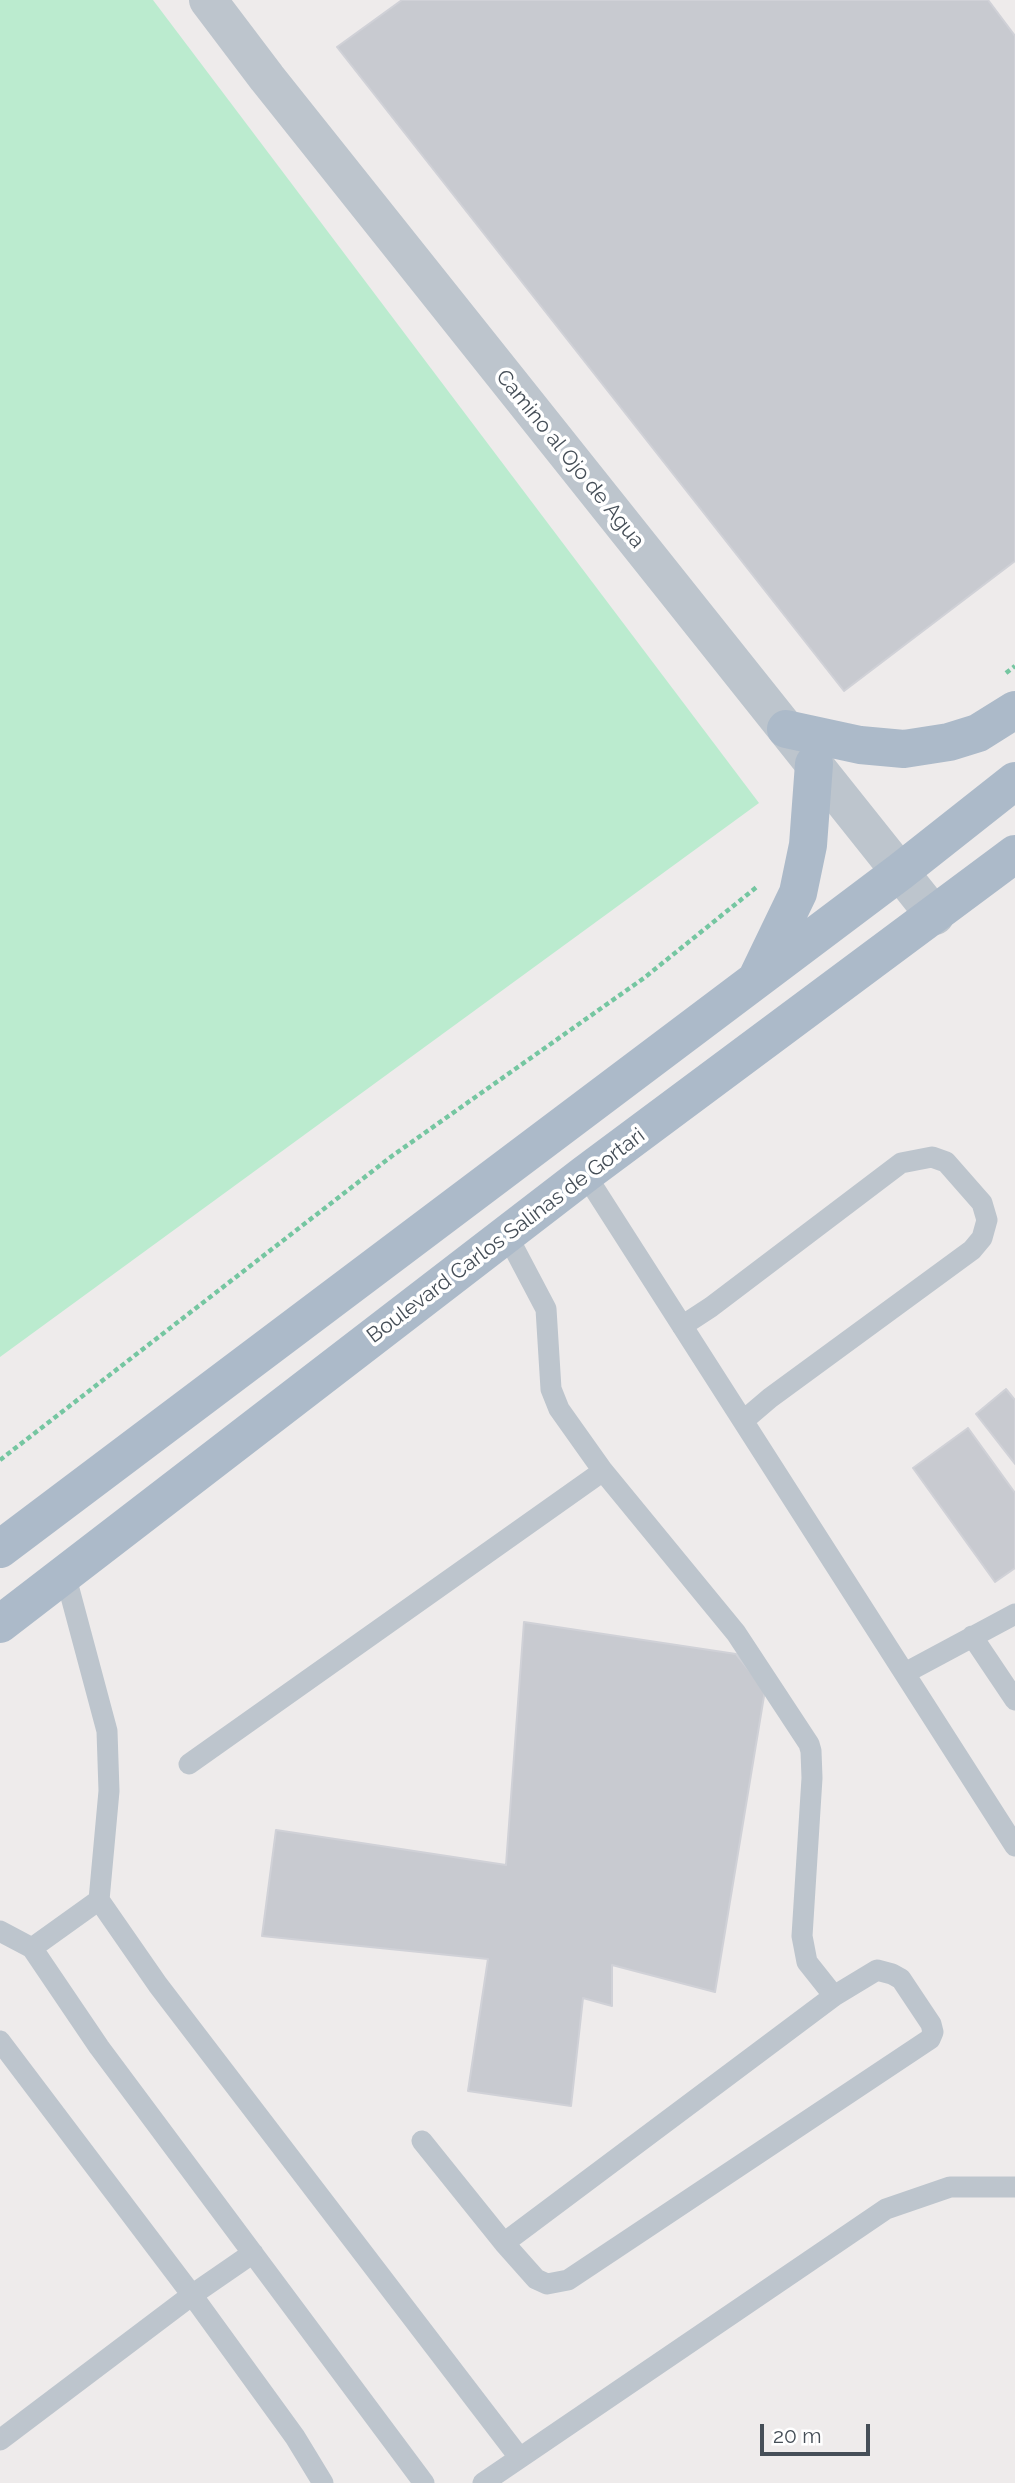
<!DOCTYPE html>
<html>
<head>
<meta charset="utf-8">
<style>
	body { margin:0 }
	#map { position:relative; width:1015px; height:2483px; overflow:hidden; background:#eeebeb; font-family:Raleway,sans-serif }
	canvas { display:block }
	.scale { position:absolute; left:760px; top:2424px; width:110px; height:32px; box-sizing:border-box; border:4px solid #454e57; border-top:0; padding-left:9px; font-size:21px; line-height:24px; white-space:nowrap; color:#454e57; -webkit-text-stroke:5px #fff; paint-order:stroke }
</style>
</head>
<body>
<div id="map">
<canvas width="1015" height="2483"></canvas>
<div class="scale">20 m</div>
</div>
<script>
const c = document.querySelector('canvas').getContext('2d');
c.lineJoin = 'round';
function paint(path, color) { c.fillStyle = color; c.fill(path, 'evenodd'); }
const shape = rows => new Path2D(rows.map(r => 'M' + r).join(''));
function trace(path, color, width, dash) { c.strokeStyle = color; c.lineWidth = width; c.lineCap = dash ? 'butt' : 'round'; c.setLineDash(dash || []); c.stroke(path); }
function write(font, color, halo, rows, align = 'center') {
  c.font = font + ' Raleway,sans-serif'; c.lineWidth = 7; c.setLineDash([]); c.textBaseline = 'middle'; c.strokeStyle = halo; c.fillStyle = color; for (const [text, x, y, turn = 0] of rows) {
    c.save(); c.translate(x, y); c.rotate((+turn || 0) * Math.PI / 180); c.textAlign = isNaN(turn) ? turn : align; if (halo) c.strokeText(text, 0, 0); c.fillText(text, 0, 0); c.restore();
  }
}
const green = shape([
	[0,0,153,0,759,803,0,1357]
]);
const building = shape([
	[402,0,988,0,1015,36,1015,561,844,691,337,47,402,0],
	[1006,1389,1015,1400,1015,1464,976,1414,1006,1389],
	[968,1428,1015,1493,1015,1568,995,1582,913,1468,968,1428],
	[524,1622,736,1654,765,1690,715,1992,612,1965,612,2006,583,1998,571,2106,468,2091,488,1959,262,1936,276,1830,506,1865,524,1622]
]);
const path = shape([
	[1006,673,1015,666],
	[0,1460,392,1156,644,978,758,886]
]);
const service = shape([
	[585,1174,1015,1846],
	[507,1235,546,1309,551,1389,559,1409,603,1471,736,1633,809,1744,811,1751,812,1778,802,1936,807,1962,834,1996,504,2243,536,2279,547,2284,568,2280,930,2039,933,2032,931,2024,901,1979,892,1974,877,1970,834,1996],
	[682,1326,711,1307,901,1163,932,1157,946,1162,982,1203,987,1220,982,1238,972,1250,770,1398,743,1421],
	[65,1574,107,1731,109,1791,99,1900,158,1985,519,2457],
	[972,1636,1015,1700],
	[905,1673,1015,1614],
	[189,1764,603,1471],
	[0,1931,32,1948,99,2047,424,2483],
	[32,1948,99,1900],
	[0,2041,192,2295,295,2437,323,2483],
	[422,2141,504,2243],
	[0,2440,192,2295,253,2253],
	[483,2483,886,2209,950,2187,1015,2187]
]);
const tertiary = shape([
	[208,0,267,78,935,916]
]);
const primary = shape([
	[786,729,860,745,904,749,949,742,978,733,1015,710],
	[758,976,798,893,808,845,814,764],
	[0,1549,901,871,1015,781],
	[0,1624,585,1174,1015,854]
]);
const streetNames = [
	["Camino al Ojo de Agua",570,459,51],
	["Boulevard Carlos Salinas de Gortari",506,1236,-37]
];
paint(green, '#bbebcf');
paint(building, '#c8cad0');
trace(building, '#d0d1d7', 2);
trace(path, '#75c6a1', 4.5, [5, 3.5]);
trace(service, '#bdc5cd', 21);
trace(tertiary, '#bdc5cd', 38);
trace(primary, '#acbac9', 38);
write('21px', '#454e57', '#fff', streetNames);
</script>
</body>
</html>
